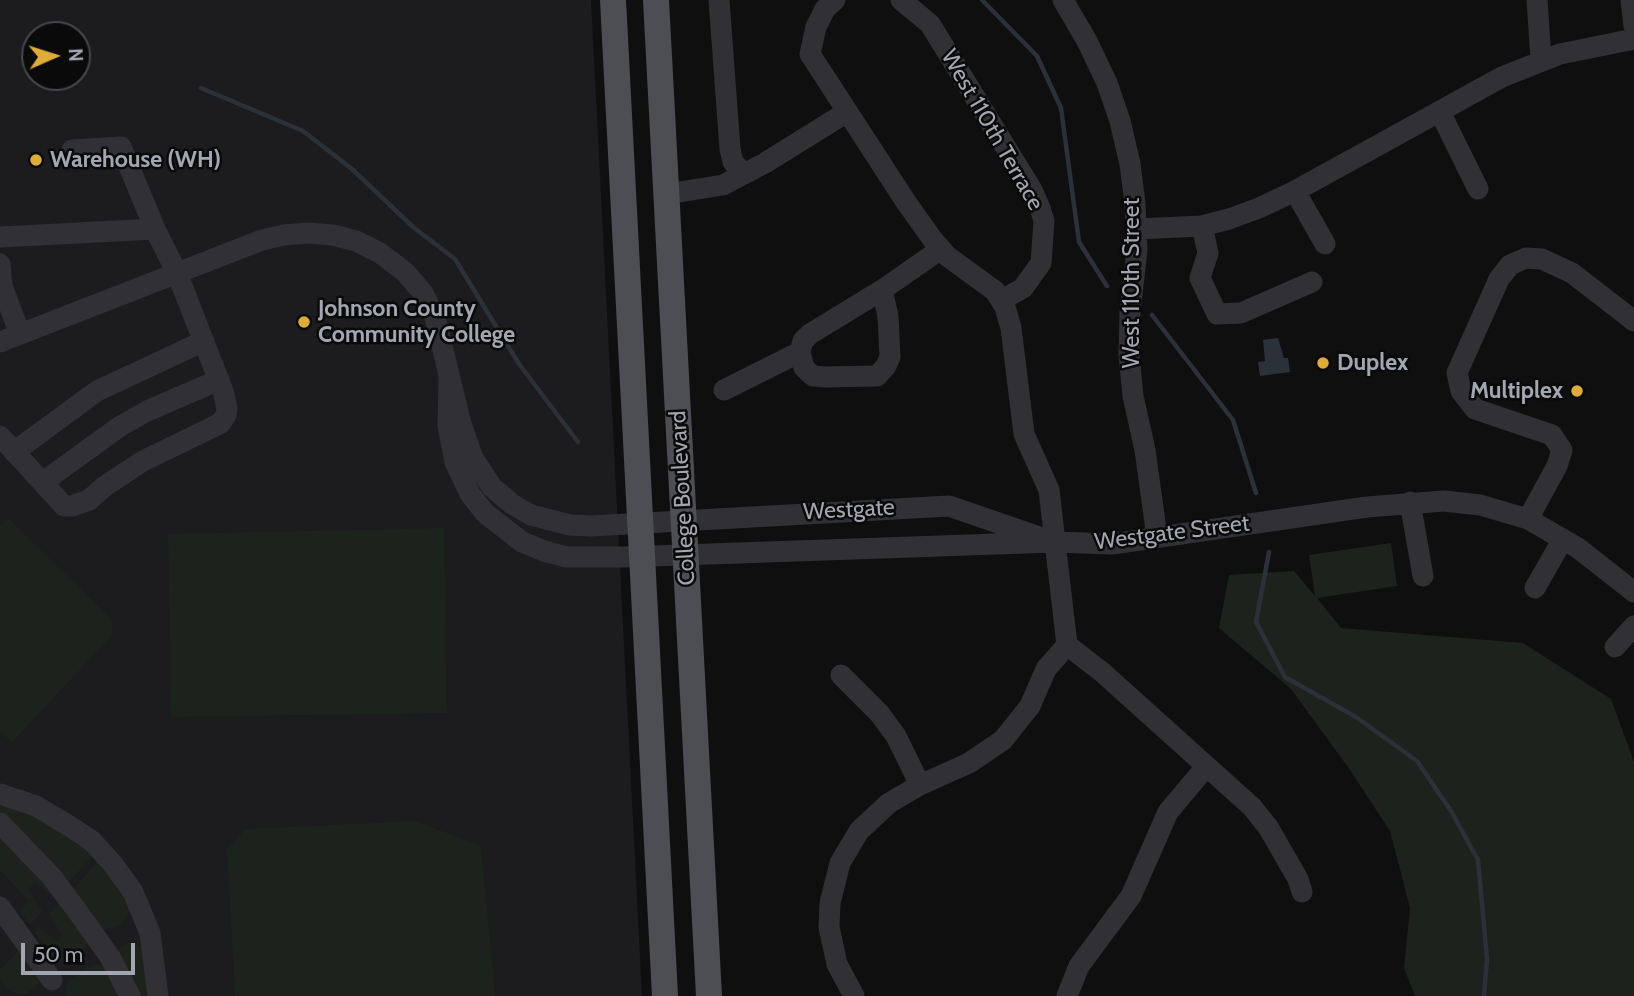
<!DOCTYPE html>
<html>
<head>
<meta charset="utf-8">
<style>
	body { margin:0 }
	#map { position:relative; width:1634px; height:996px; overflow:hidden; background:#0f0f10; font-family:Cabin,sans-serif }
	canvas { display:block }
	.north { position:absolute; left:21px; top:21px; width:70px; height:70px; box-sizing:border-box; background:#0a0a0b; border:2px solid #47484d; border-radius:50%; rotate:87deg; font-size:19px; font-weight:700; line-height:28px; text-align:center; color:#a2a6b0 }
	.north::after { content:''; display:block; margin:auto; width:24px; height:32px; background:#dfac39; clip-path:polygon(50% 0,100% 100%,50% 72%,0 100%) }
	.scale { position:absolute; left:21px; top:943px; width:114px; height:32px; box-sizing:border-box; border:4px solid #a2a6b0; border-top:0; padding-left:9px; font-size:21px; line-height:24px; white-space:nowrap; color:#a2a6b0; -webkit-text-stroke:5px #0a0a0b; paint-order:stroke }
</style>
</head>
<body>
<div id="map">
<canvas width="1634" height="996"></canvas>
<div class="north">N</div>
<div class="scale">50 m</div>
</div>
<script>
const c = document.querySelector('canvas').getContext('2d');
c.lineJoin = 'round';
function paint(path, color) { c.fillStyle = color; c.fill(path, 'evenodd'); }
const shape = rows => new Path2D(rows.map(r => 'M' + r).join(''));
function trace(path, color, width, dash) { c.strokeStyle = color; c.lineWidth = width; c.lineCap = dash ? 'butt' : 'round'; c.setLineDash(dash || []); c.stroke(path); }
function write(font, color, halo, rows, align = 'center') {
  c.font = font + ' Cabin,sans-serif'; c.lineWidth = 5; c.setLineDash([]); c.textBaseline = 'middle'; c.strokeStyle = halo; c.fillStyle = color; for (const [text, x, y, turn = 0] of rows) {
    c.save(); c.translate(x, y); c.rotate((+turn || 0) * Math.PI / 180); c.textAlign = isNaN(turn) ? turn : align; if (halo) c.strokeText(text, 0, 0); c.fillText(text, 0, 0); c.restore();
  }
}
const built = shape([
	[0,0,591,0,642,996,0,996],
	[35,35,77,35,77,77,35,77]
]);
const green = shape([
	[9,519,112,620,112,635,12,742,0,732,0,526],
	[444,528,447,713,171,717,168,534],
	[1391,543,1397,586,1317,598,1341,628,1523,643,1611,699,1634,762,1634,996,1415,996,1404,968,1410,908,1390,831,1350,770,1291,689,1219,628,1229,575,1294,571,1315,596,1309,555],
	[0,800,70,831,93,856,67,883,0,813],
	[416,821,481,846,495,996,235,996,227,850,245,829],
	[0,832,57,893,54,898,35,883,28,889,42,911,32,923,29,924,20,911,29,901,0,870],
	[98,861,115,877,130,908,126,918,118,926,105,930,103,930,73,890],
	[60,902,87,942,84,947,60,962,51,957,35,933,38,927,57,941,63,936,49,914],
	[129,943,140,945,144,949,149,996,139,996,118,951,123,945],
	[21,948,40,981,36,987,26,994,18,995,8,990,0,980,0,970],
	[94,964,105,966,123,996,66,996,68,981]
]);
const water = shape([
	[1278,338,1284,358,1288,358,1290,372,1260,376,1258,362,1265,361,1263,340]
]);
const stream = shape([
	[982,0,1037,56,1061,108,1079,242,1107,286],
	[201,88,303,131,352,169,413,227,455,259,519,364,578,442],
	[1152,315,1233,420,1256,493],
	[1269,552,1256,622,1285,677,1356,717,1417,761,1451,811,1478,860,1487,959,1484,996]
]);
const minor = shape([
	[719,0,730,149,733,162,744,174],
	[835,0,825,9,816,27,810,54,906,202,933,240,947,256,995,291,1005,307,1011,328,1024,434,1049,490,1067,645,1102,672,1252,807,1268,827,1298,879,1302,892],
	[901,0,930,24,1032,190,1040,208,1044,221,1041,263,1023,288,1002,300],
	[1063,0,1087,41,1107,83,1120,121,1130,164,1135,203,1137,250,1130,312,1129,355,1133,396,1145,450,1157,537],
	[1537,0,1541,59],
	[1631,0,1634,26],
	[1440,112,1478,189],
	[1295,191,1325,244],
	[667,194,723,185,765,163,847,112],
	[1202,226,1208,253,1200,278,1217,314,1241,313,1312,282],
	[1137,229,1202,226,1229,219,1259,208,1295,191,1502,77,1560,54,1634,39],
	[0,237,155,229],
	[0,264,2,286,20,334],
	[882,290,810,334,803,341,800,352,804,368,813,376,825,377,877,376,886,366,890,357,888,316,882,290,941,249],
	[0,342,262,240,284,235,308,233,333,235,356,241,380,253,405,272,423,293,435,317,461,424,473,458,492,487,512,504,531,515,570,525,591,526,949,506,1042,538],
	[449,376,448,426,455,462,470,494,485,513,522,542,544,551,567,557,624,557,1054,542,1112,544,1367,507,1444,501,1480,505,1528,519,1578,548,1634,592],
	[724,390,800,352],
	[0,436,64,506,72,506,89,500,105,486,143,461,221,423,226,415,227,408,223,391,177,273,155,229,121,147,72,150],
	[14,452,97,391,204,341],
	[43,482,119,427,147,411,219,380],
	[1410,502,1423,576],
	[1528,519,1557,466,1562,450,1552,435,1475,409,1461,391,1457,373,1499,279,1510,265,1526,258,1542,259,1572,273,1634,321],
	[1535,588,1563,539],
	[1615,647,1634,626],
	[841,675,879,713,896,736,920,785],
	[0,794,36,806,71,827,92,841,112,863,133,892,150,933,158,996],
	[0,823,51,876,78,912,110,957,130,996],
	[0,907,52,980],
	[854,996,837,964,829,927,830,903,840,863,859,831,889,803,920,785,969,763,1003,740,1030,706,1046,669,1067,645],
	[1067,996,1079,966,1131,896,1168,812,1205,768]
]);
const major = shape([
	[613,0,665,996],
	[656,0,709,996]
]);
const markers = [
	[36,160,7,"#dfac39"],
	[304,322,7,"#dfac39"],
	[1323,363,7,"#dfac39"],
	[1577,391,7,"#dfac39"]
];
const streetNames = [
	["West 110th Terrace",992,130,60],
	["West 110th Street",1132,283,-90],
	["College Boulevard",683,498,-93],
	["Westgate",849,510,-3],
	["Westgate Street",1172,533,-7]
];
const poiNames = [
	["Warehouse (WH)",50,160],
	["Johnson County",318,309],
	["Community College",318,335],
	["Duplex",1337,363],
	["Multiplex",1563,391,"right"]
];
paint(built, '#1c1b1d');
paint(green, '#1c231d');
paint(water, '#2a3138');
trace(stream, '#2a3138', 4.5);
trace(minor, '#313135', 21);
trace(major, '#4d4e54', 26);
for (const [x, y, r, color] of markers) { const dot = new Path2D(); dot.arc(x, y, r, 0, 2 * Math.PI); c.fillStyle = color; c.fill(dot); trace(dot, '#0a0a0b', 2.5); }
write('23px', '#a2a6b0', '#0a0a0b', streetNames);
write('bold 23px', '#a2a6b0', '#0a0a0b', poiNames, 'left');
</script>
</body>
</html>
